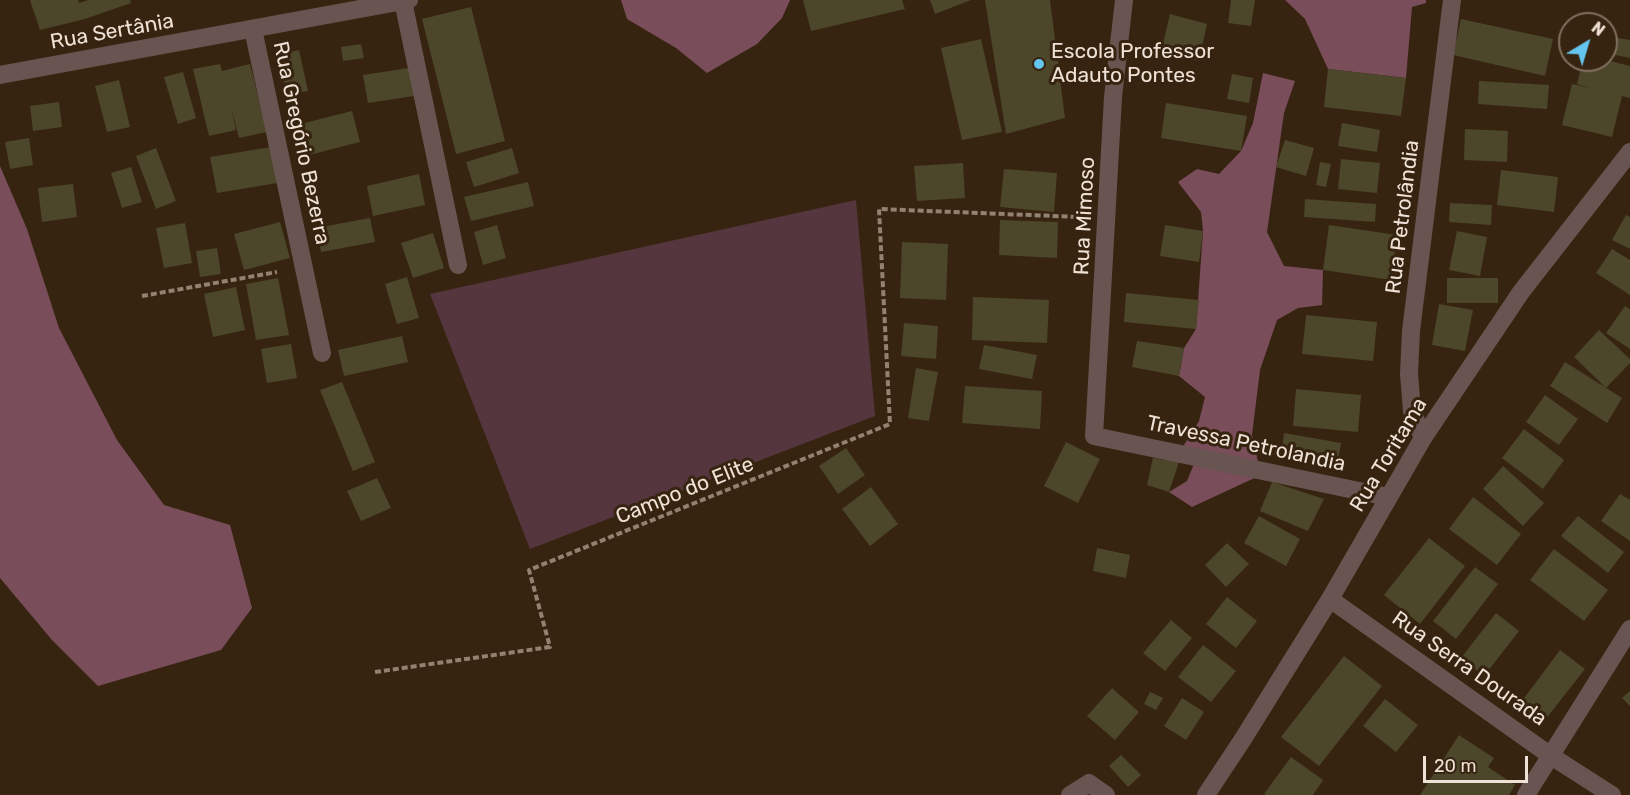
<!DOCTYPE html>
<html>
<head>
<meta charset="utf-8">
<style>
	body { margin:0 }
	#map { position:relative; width:1630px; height:795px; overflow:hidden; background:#372410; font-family:Rubik,sans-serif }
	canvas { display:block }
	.north { position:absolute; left:1558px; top:12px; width:60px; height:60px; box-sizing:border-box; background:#372410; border:2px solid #80705f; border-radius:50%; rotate:38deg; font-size:16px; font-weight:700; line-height:24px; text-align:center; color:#eee1d5 }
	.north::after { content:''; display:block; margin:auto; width:21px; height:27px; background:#64c5ee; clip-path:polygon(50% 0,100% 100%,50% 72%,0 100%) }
	.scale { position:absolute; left:1423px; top:756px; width:105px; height:27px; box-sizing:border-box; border:3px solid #eee1d5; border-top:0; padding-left:8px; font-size:18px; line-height:21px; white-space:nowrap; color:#eee1d5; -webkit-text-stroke:4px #372410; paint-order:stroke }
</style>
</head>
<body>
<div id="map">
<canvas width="1630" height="795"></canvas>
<div class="north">N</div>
<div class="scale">20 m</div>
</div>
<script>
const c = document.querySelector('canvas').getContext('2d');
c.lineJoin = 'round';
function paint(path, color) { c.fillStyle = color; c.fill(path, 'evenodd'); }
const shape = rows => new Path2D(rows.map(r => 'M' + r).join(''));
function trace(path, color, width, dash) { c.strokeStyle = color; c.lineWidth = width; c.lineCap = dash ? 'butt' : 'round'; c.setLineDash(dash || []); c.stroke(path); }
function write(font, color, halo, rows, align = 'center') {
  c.font = font + ' Rubik,sans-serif'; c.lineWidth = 6; c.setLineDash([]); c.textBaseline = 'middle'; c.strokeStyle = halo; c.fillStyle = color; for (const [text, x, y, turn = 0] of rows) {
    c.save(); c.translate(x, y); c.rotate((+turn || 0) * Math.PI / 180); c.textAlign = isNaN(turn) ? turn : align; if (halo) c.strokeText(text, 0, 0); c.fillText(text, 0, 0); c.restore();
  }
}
const green = shape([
	[856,200,875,416,530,549,430,294]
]);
const forest = shape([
	[621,0,790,0,782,18,757,44,707,73,676,48,627,19],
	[1285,0,1426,0,1426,3,1412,7,1406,78,1328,69,1305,19],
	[1263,73,1295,81,1284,113,1267,232,1284,266,1323,270,1322,305,1298,308,1277,320,1260,370,1252,435,1261,475,1192,507,1169,492,1187,481,1196,459,1182,448,1199,421,1205,397,1179,376,1184,348,1196,329,1203,231,1201,212,1178,182,1197,169,1219,174,1241,151,1253,123],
	[0,166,27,229,59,328,117,440,164,505,230,525,252,608,221,650,98,686,52,640,0,578]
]);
const building = shape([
	[30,0,78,0,79,3,88,0,130,0,131,3,85,19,40,30],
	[803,0,902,0,905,9,811,31],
	[930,0,971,0,935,14],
	[985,0,1050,0,1065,118,1006,134],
	[1231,0,1255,0,1251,26,1228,23],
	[471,7,505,141,456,154,422,19],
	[1170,14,1207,24,1199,61,1161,52],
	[1461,19,1553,39,1545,76,1453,55],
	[1606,36,1630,40,1630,58,1606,53],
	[981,39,1002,132,962,140,941,48],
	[361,44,364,58,343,61,341,47],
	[299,50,308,91,287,95,278,54],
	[1583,60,1606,60,1630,66,1630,98,1622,96,1612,137,1562,125,1572,84,1590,88,1577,84],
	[220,64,222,71,250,64,267,132,239,138,231,106,236,130,209,136,193,69],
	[409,68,414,96,368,103,363,75],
	[1328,69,1406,78,1401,116,1324,107],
	[183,72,196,118,178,124,164,77],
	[1232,74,1253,78,1249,103,1227,99],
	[119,80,130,127,107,132,95,86],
	[1479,81,1549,85,1547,109,1478,104],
	[59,102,62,127,33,131,30,106],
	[1166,103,1247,116,1241,151,1161,138],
	[352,111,360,142,305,156,297,125],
	[1342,123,1380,130,1377,152,1338,146],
	[1465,129,1508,131,1507,162,1464,160],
	[29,138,33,165,10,169,5,142],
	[1285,140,1314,148,1306,176,1276,167],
	[271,147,277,183,217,193,210,157],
	[156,148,176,201,156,209,136,156],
	[512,148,519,173,474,187,466,162],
	[1341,159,1380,163,1377,193,1338,189],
	[1320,162,1331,164,1326,187,1316,185],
	[963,163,965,198,917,201,914,166],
	[131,167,142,202,122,208,111,173],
	[1004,169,1057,173,1054,212,1000,207],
	[1501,170,1558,177,1554,212,1497,205],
	[419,174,425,205,373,216,367,186],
	[528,182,534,206,471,221,464,197],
	[73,184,77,217,42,222,38,188],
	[1305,199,1376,204,1375,222,1304,217],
	[1450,203,1492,205,1491,225,1449,222],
	[1626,215,1630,217,1630,249,1612,240],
	[370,218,375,242,321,252,316,228],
	[1000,220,1058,222,1057,258,999,255],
	[280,222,290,258,244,270,234,234],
	[185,223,192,263,164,268,156,228],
	[497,225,506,258,483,265,474,232],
	[1165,225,1203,231,1199,262,1160,256],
	[1329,225,1397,235,1391,280,1323,270],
	[1457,231,1487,237,1480,276,1449,270],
	[433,233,444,268,413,278,401,243],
	[902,242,948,244,946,300,900,298],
	[217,248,221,274,200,277,196,251],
	[1612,249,1630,260,1630,295,1596,273],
	[407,277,419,318,397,324,385,284],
	[278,278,289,335,256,340,246,284],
	[1447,278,1498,278,1498,303,1447,303],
	[236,287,245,330,213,337,204,294],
	[1126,293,1199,300,1196,329,1124,322],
	[973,297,1049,300,1047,343,972,340],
	[1439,304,1473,310,1465,351,1432,345],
	[1625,306,1630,309,1630,349,1606,333],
	[1306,315,1377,322,1373,361,1302,354],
	[904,323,938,326,936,359,901,356],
	[1599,330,1630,359,1630,363,1606,388,1574,357],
	[402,336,408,362,344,376,338,350],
	[1137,341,1184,348,1179,376,1132,367],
	[291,344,297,378,267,383,261,349],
	[984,345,1037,355,1032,379,979,369],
	[1565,362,1622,398,1607,423,1550,386],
	[916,368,938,372,929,421,908,418],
	[342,382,375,462,353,471,320,390],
	[965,386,1042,391,1040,429,962,423],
	[1296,389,1361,395,1358,432,1293,426],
	[1545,395,1578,419,1559,445,1526,422],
	[1524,429,1564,460,1543,489,1502,458],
	[1284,433,1341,443,1337,466,1281,457],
	[1066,442,1100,459,1078,503,1044,486],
	[846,448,865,475,838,494,819,466],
	[1153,458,1179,462,1169,492,1147,485],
	[1503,466,1544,503,1523,526,1483,489],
	[377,478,391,508,361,521,347,491],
	[1272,482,1324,499,1308,531,1260,511],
	[871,487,898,524,870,546,842,509],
	[1620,494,1630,500,1630,541,1601,521],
	[1473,497,1521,534,1497,565,1449,529],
	[1259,516,1300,539,1286,566,1244,543],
	[1578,516,1624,552,1608,573,1561,536],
	[1429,538,1465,566,1420,624,1384,595],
	[1227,543,1249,564,1226,587,1205,565],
	[1097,548,1130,555,1126,578,1093,571],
	[1554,549,1608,590,1584,621,1530,580],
	[1475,567,1498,584,1456,639,1433,621],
	[1227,597,1257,621,1236,648,1206,624],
	[1496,613,1519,631,1484,676,1461,658],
	[1171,620,1192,638,1165,671,1143,653],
	[1203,645,1236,671,1211,702,1178,677],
	[1560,650,1585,669,1545,720,1522,701],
	[1344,656,1382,686,1319,766,1281,737],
	[1112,688,1139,712,1115,740,1087,716],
	[1630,691,1630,706,1622,698],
	[1150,692,1163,698,1156,710,1144,704],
	[1182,698,1204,712,1186,740,1164,726],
	[1385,699,1418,725,1396,752,1363,726],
	[1459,735,1494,758,1488,767,1515,785,1509,795,1420,795],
	[1121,755,1141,775,1128,787,1109,766],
	[1291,757,1323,780,1313,795,1267,795,1264,794]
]);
const path = shape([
	[142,296,277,272],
	[375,672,550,647,529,570,890,424,879,209,1079,217]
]);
const street = shape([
	[1124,0,1113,97,1094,436,1388,497],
	[403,1,458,265],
	[253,29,322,353],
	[0,75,409,0],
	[1423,438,1412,411,1409,374,1411,331,1452,0],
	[1330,599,1551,756,1612,795],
	[1070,795,1089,783,1106,795],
	[1206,795,1243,739,1330,599,1423,438,1521,292,1630,152],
	[1526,795,1630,629]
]);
const markers = [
	[1039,64,6,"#64c5ee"]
];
const streetNames = [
	["Rua Sertânia",112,32,-10],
	["Rua Gregório Bezerra",301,143,78],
	["Rua Mimoso",1085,216,-87],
	["Rua Petrolândia",1403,217,-83],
	["Travessa Petrolandia",1246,444,12],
	["Rua Toritama",1389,455,-59],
	["Campo do Elite",685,491,-22],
	["Rua Serra Dourada",1469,669,35]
];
const poiNames = [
	["Escola Professor",1051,52],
	["Adauto Pontes",1051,76]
];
paint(green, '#55363f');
paint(forest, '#794d5a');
paint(building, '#4c462b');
trace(path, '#928272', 4, [6, 3]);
trace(street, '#685450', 18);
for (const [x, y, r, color] of markers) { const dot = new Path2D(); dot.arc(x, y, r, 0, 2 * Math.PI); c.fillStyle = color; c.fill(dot); trace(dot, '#372410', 2); }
write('21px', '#eee1d5', '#372410', streetNames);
write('21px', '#eee1d5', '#372410', poiNames, 'left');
</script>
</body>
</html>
